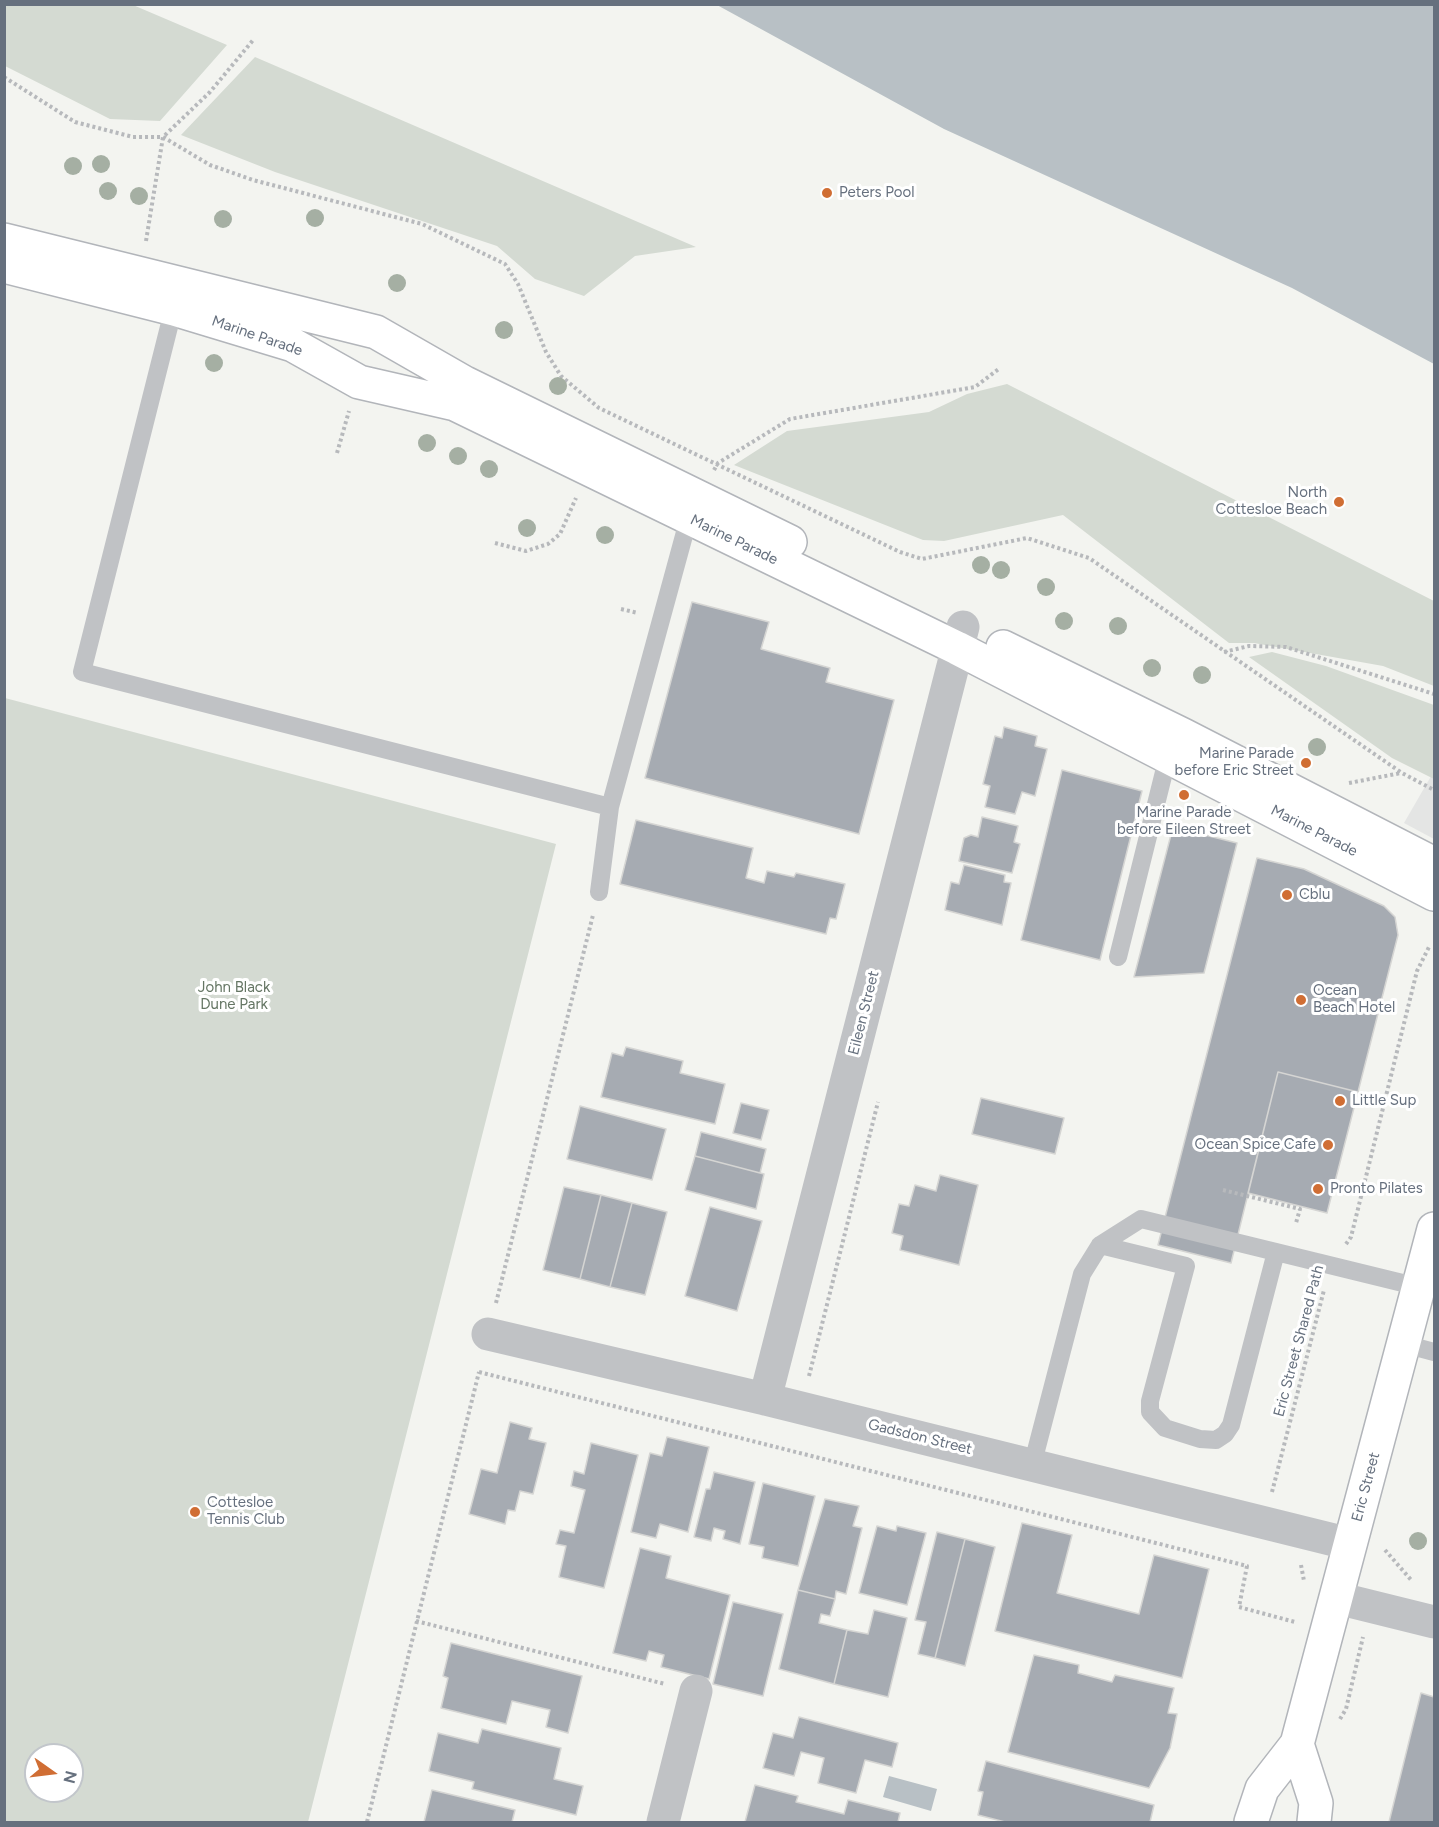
<!DOCTYPE html>
<html>
<head>
<meta charset="utf-8">
<style>
	body { margin:0 }
	#map { position:relative; width:1439px; height:1827px; overflow:hidden; background:#f3f4f0; font-family:Figtree,sans-serif }
	canvas { display:block }
	.frame { position:absolute; inset:0; border:6px solid #66707e; pointer-events:none }
	.north { position:absolute; left:24px; top:1743px; width:60px; height:60px; box-sizing:border-box; background:#fff; border:2px solid #c2c6cb; border-radius:50%; rotate:104deg; font-size:16px; font-weight:700; line-height:24px; text-align:center; color:#66707e }
	.north::after { content:''; display:block; margin:auto; width:21px; height:27px; background:#d06e34; clip-path:polygon(50% 0,100% 100%,50% 72%,0 100%) }
</style>
</head>
<body>
<div id="map">
<canvas width="1439" height="1827"></canvas>
<div class="frame"></div>
<div class="north">N</div>
</div>
<script>
const c = document.querySelector('canvas').getContext('2d');
c.lineJoin = 'round';
function paint(path, color) { c.fillStyle = color; c.fill(path, 'evenodd'); }
const shape = rows => new Path2D(rows.map(r => 'M' + r).join(''));
function trace(path, color, width, dash) { c.strokeStyle = color; c.lineWidth = width; c.lineCap = dash ? 'butt' : 'round'; c.setLineDash(dash || []); c.stroke(path); }
function write(font, color, halo, rows, align = 'center') {
  c.font = font + ' Figtree,sans-serif'; c.lineWidth = 6; c.setLineDash([]); c.textBaseline = 'middle'; c.strokeStyle = halo; c.fillStyle = color; for (const [text, x, y, turn = 0] of rows) {
    c.save(); c.translate(x, y); c.rotate((+turn || 0) * Math.PI / 180); c.textAlign = isNaN(turn) ? turn : align; if (halo) c.strokeText(text, 0, 0); c.fillText(text, 0, 0); c.restore();
  }
}
const built = shape([
	[1434,771,1434,839,1404,823]
]);
const green = shape([
	[5,4,133,5,227,45,160,121,110,119,5,66],
	[255,57,696,247,635,256,584,296,535,279,497,246,275,172,181,135],
	[1007,384,1434,601,1434,686,1383,666,1254,643,1229,643,1063,515,944,541,923,540,734,465,787,431,929,412,967,394],
	[1272,652,1326,666,1434,705,1434,779,1392,758,1249,657],
	[5,698,556,844,308,1822,5,1822],
	[36,1755,72,1755,72,1791,36,1791]
]);
const water = shape([
	[717,5,1434,5,1434,364,1292,288,944,129],
	[889,1776,937,1789,931,1811,883,1797]
]);
const building = shape([
	[692,602,769,622,761,649,830,668,826,682,894,700,859,834,645,778,692,602],
	[1004,727,1037,736,1035,746,1047,749,1035,796,1022,792,1015,814,985,807,990,786,983,784,995,736,1002,738,1004,727],
	[1062,770,1142,791,1100,960,1021,940,1062,770],
	[982,817,1018,826,1014,842,1020,844,1012,873,959,861,964,838,971,835,978,837,982,817],
	[636,820,753,848,746,878,764,883,767,871,794,877,796,873,845,884,836,919,830,918,826,934,620,884,636,820],
	[1173,827,1237,843,1204,973,1134,977,1173,827],
	[1257,858,1304,869,1384,906,1395,917,1398,935,1358,1092,1278,1072,1231,1263,1158,1245,1257,858],
	[964,865,1005,875,1004,882,1011,883,1002,925,945,910,951,882,959,884,964,865],
	[626,1047,683,1061,680,1073,725,1084,715,1124,601,1097,612,1053,623,1056,626,1047],
	[1278,1072,1358,1092,1327,1213,1248,1193,1278,1072],
	[981,1098,1064,1118,1055,1154,972,1134,981,1098],
	[741,1103,769,1110,761,1140,733,1133,741,1103],
	[580,1106,666,1129,652,1180,567,1159,580,1106],
	[701,1132,766,1149,760,1173,695,1156,701,1132],
	[695,1156,764,1174,756,1209,685,1190,695,1156],
	[940,1175,978,1185,959,1265,900,1250,903,1236,892,1233,899,1204,909,1206,915,1185,936,1191,940,1175],
	[564,1187,601,1195,580,1279,543,1270,564,1187],
	[601,1195,632,1203,610,1287,580,1279,601,1195],
	[632,1203,667,1212,645,1295,610,1287,632,1203],
	[710,1207,762,1221,737,1311,685,1296,710,1207],
	[510,1422,532,1428,529,1439,546,1443,533,1494,520,1491,515,1511,508,1510,505,1524,469,1514,481,1469,497,1473,510,1422],
	[667,1437,709,1447,688,1532,660,1524,656,1538,631,1532,650,1453,662,1456,667,1437],
	[591,1443,638,1455,604,1588,559,1577,566,1546,556,1544,560,1530,574,1533,585,1490,571,1486,574,1471,584,1474,591,1443],
	[714,1472,755,1482,740,1544,723,1539,725,1531,714,1528,711,1541,694,1537,706,1489,710,1489,714,1472],
	[763,1483,815,1496,798,1566,762,1558,764,1547,749,1544,763,1483],
	[825,1499,859,1506,853,1526,862,1528,846,1594,836,1591,835,1599,798,1590,825,1499],
	[1022,1523,1072,1535,1057,1593,1139,1614,1154,1555,1209,1569,1182,1678,995,1631,1022,1523],
	[877,1526,896,1531,897,1526,926,1533,907,1605,859,1593,877,1526],
	[937,1532,965,1539,935,1658,918,1654,926,1622,915,1620,937,1532],
	[965,1539,995,1547,965,1666,935,1658,965,1539],
	[640,1548,671,1556,666,1578,730,1595,709,1679,661,1667,664,1655,649,1651,646,1661,613,1653,640,1548],
	[798,1590,835,1599,830,1616,821,1614,819,1623,847,1630,834,1684,779,1669,798,1590],
	[733,1602,783,1614,763,1696,713,1684,733,1602],
	[874,1610,907,1618,888,1697,834,1684,847,1630,868,1634,874,1610],
	[451,1643,582,1676,568,1733,546,1727,550,1710,512,1701,506,1724,441,1708,448,1678,443,1676,451,1643],
	[1034,1655,1079,1665,1078,1673,1112,1682,1115,1675,1174,1688,1168,1713,1177,1714,1170,1748,1149,1788,1008,1752,1034,1655],
	[1421,1693,1434,1697,1434,1822,1389,1822,1421,1693],
	[799,1717,898,1743,892,1767,865,1760,856,1793,818,1783,824,1758,801,1752,794,1776,763,1768,773,1733,793,1738,799,1717],
	[482,1729,561,1748,554,1779,583,1786,576,1815,472,1789,474,1782,429,1771,438,1733,478,1743,482,1729],
	[986,1761,1154,1805,1150,1822,1005,1822,978,1815,983,1792,978,1791,986,1761],
	[755,1785,798,1796,796,1802,844,1814,848,1800,900,1813,898,1822,745,1822,755,1785],
	[432,1790,515,1810,512,1822,424,1822,432,1790]
]);
const path = shape([
	[4,77,75,122,133,137,163,137,210,165,253,180,422,224,505,264,518,284,546,352,561,376,599,408,900,552,922,559,1027,538,1089,558,1402,773,1434,790],
	[146,241,163,137,210,92,254,39],
	[337,453,349,411],
	[714,470,718,463,790,419,975,387,1000,368],
	[495,543,526,551,548,544,560,534,576,498],
	[621,609,638,613],
	[1224,652,1249,646,1286,647,1434,694],
	[1349,783,1401,773],
	[1223,1190,1300,1209,1296,1223],
	[1346,1244,1351,1237,1417,971,1429,947],
	[496,1303,593,915],
	[479,1372,1247,1566,1239,1607,1295,1622],
	[809,1376,878,1102],
	[1272,1492,1324,1290],
	[1385,1550,1412,1581],
	[1301,1565,1304,1581],
	[416,1621,665,1684],
	[1340,1719,1346,1709,1363,1637],
	[367,1822,479,1372]
]);
const service = shape([
	[175,303,82,672,610,807],
	[599,892,610,807,691,510],
	[1118,957,1168,756],
	[1100,1245,1186,1266,1150,1401,1150,1412,1165,1428,1200,1439,1216,1440,1225,1434,1231,1425,1276,1252,1419,1287],
	[1404,1344,1434,1352],
	[1035,1466,1032,1466,1082,1274,1100,1245,1141,1219,1276,1252]
]);
const minor = shape([
	[488,1334,765,1399,1350,1544],
	[765,1399,963,627],
	[1337,1598,1434,1622],
	[663,1822,696,1691]
]);
const secondary = shape([
	[4,240,376,332,465,383,790,542],
	[4,266,174,309,293,345,359,382,455,404,957,648,1434,894],
	[1003,647,1183,735,1434,864],
	[1297,1744,1316,1803,1314,1822],
	[1251,1822,1262,1789,1297,1744,1434,1229]
]);
const trees = [
	[101,164],
	[73,166],
	[108,191],
	[139,196],
	[315,218],
	[223,219],
	[397,283],
	[504,330],
	[214,363],
	[558,386],
	[427,443],
	[458,456],
	[489,469],
	[527,528],
	[605,535],
	[981,565],
	[1001,570],
	[1046,587],
	[1064,621],
	[1118,626],
	[1152,668],
	[1202,675],
	[1317,747],
	[1418,1541]
];
const markers = [
	[827,193,6,"#d06e34"],
	[1339,502,6,"#d06e34"],
	[1306,763,6,"#d06e34"],
	[1184,795,6,"#d06e34"],
	[1287,895,6,"#d06e34"],
	[1301,1000,6,"#d06e34"],
	[1340,1101,6,"#d06e34"],
	[1328,1145,6,"#d06e34"],
	[1318,1189,6,"#d06e34"],
	[195,1512,6,"#d06e34"]
];
const poiNames = [
	["Peters Pool",839,193],
	["North",1327,493,"right"],
	["Cottesloe Beach",1327,510,"right"],
	["Marine Parade",1294,754,"right"],
	["before Eric Street",1294,771,"right"],
	["Marine Parade",1184,813,"center"],
	["before Eileen Street",1184,830,"center"],
	["Cblu",1299,895],
	["Ocean",1313,991],
	["Beach Hotel",1313,1008],
	["Little Sup",1352,1101],
	["Ocean Spice Cafe",1316,1145,"right"],
	["Pronto Pilates",1330,1189],
	["Cottesloe",207,1503],
	["Tennis Club",207,1520]
];
const streetNames = [
	["Marine Parade",257,336,19],
	["Marine Parade",734,540,26],
	["Marine Parade",1314,831,27],
	["Eileen Street",864,1013,-76],
	["Eric Street Shared Path",1299,1341,-75],
	["Gadsdon Street",920,1437,14],
	["Eric Street",1366,1487,-75]
];
const parkNames = [
	["John Black",234,988],
	["Dune Park",234,1005]
];
paint(built, '#e4e5e4');
paint(green, '#d4dad2');
paint(water, '#b8c0c5');
paint(building, '#a6abb2');
trace(building, '#d5d5d3', 1.5);
trace(secondary, '#b2b5ba', 36);
trace(path, '#b7b9bc', 4, [3, 3]);
trace(service, '#c0c2c5', 18);
trace(minor, '#c0c2c5', 33);
trace(secondary, '#fff', 33);
c.fillStyle = '#a5afa3';
for (const [x, y] of trees) { c.beginPath(); c.arc(x, y, 9, 0, 2 * Math.PI); c.fill(); }
for (const [x, y, r, color] of markers) { const dot = new Path2D(); dot.arc(x, y, r, 0, 2 * Math.PI); c.fillStyle = color; c.fill(dot); trace(dot, '#fff', 2); }
write('15px', '#66707e', '#fff', poiNames, 'left');
write('15px', '#66707e', '#fff', streetNames);
write('15px', '#657664', '#fff', parkNames);
</script>
</body>
</html>
